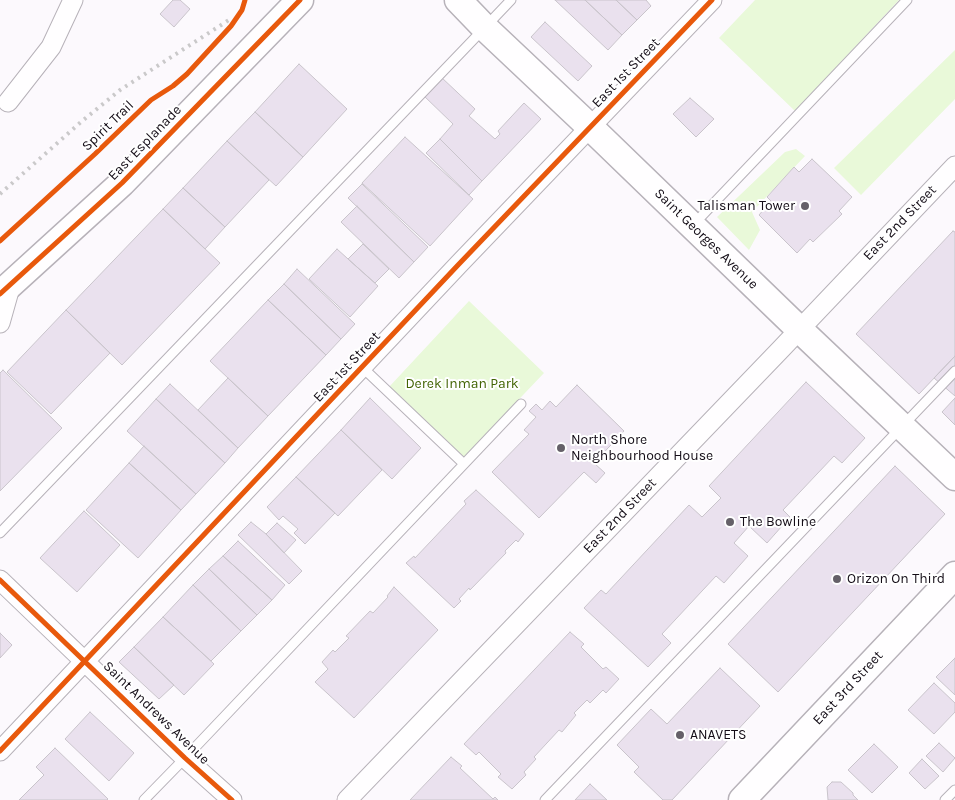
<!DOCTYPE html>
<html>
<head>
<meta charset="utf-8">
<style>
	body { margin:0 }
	canvas { display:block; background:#fcf9fd }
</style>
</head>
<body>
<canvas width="955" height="800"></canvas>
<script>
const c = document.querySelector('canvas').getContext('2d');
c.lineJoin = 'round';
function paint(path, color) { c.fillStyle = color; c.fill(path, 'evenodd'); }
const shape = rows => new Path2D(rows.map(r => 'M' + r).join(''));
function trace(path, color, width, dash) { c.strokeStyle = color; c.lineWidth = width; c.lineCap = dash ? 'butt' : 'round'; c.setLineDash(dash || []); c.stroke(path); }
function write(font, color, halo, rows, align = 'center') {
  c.font = font + ' Karla,sans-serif'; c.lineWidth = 4; c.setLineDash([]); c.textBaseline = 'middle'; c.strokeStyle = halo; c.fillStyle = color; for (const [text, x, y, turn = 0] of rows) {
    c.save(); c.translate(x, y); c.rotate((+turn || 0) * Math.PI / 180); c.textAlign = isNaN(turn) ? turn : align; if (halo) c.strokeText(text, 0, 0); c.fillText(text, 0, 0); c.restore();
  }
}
const green = shape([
	[755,0,899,0,795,111,719,38],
	[955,50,955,99,861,195,834,168],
	[796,149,805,156,752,212,760,230,749,250,717,217,785,152],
	[469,301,544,373,463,458,389,387]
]);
const building = shape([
	[173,0,180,0,190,9,174,27,160,14,173,0],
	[555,0,585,0,622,35,608,50,555,0],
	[585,0,616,0,637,20,622,35,585,0],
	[616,0,646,0,651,6,637,20,616,0],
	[545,22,592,66,578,81,531,37,545,22],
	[299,64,347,109,303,157,255,112,299,64],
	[441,77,475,109,469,116,495,139,500,134,498,131,524,103,541,119,482,181,440,139,453,124,423,95,441,77],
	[690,98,714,119,696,137,673,114,690,98],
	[255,112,303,157,276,186,227,141,255,112],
	[405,137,473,199,430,246,362,183,405,137],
	[440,139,482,181,469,195,426,153,440,139],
	[227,141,269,180,225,227,183,188,227,141],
	[812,159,852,197,839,211,842,214,813,242,810,239,797,253,759,215,771,201,767,197,794,167,799,172,812,159],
	[362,184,428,247,414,262,348,198,362,184],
	[183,188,225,227,205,249,163,209,183,188],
	[357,206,414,262,399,278,341,222,357,206],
	[163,209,220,263,122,365,66,310,163,209],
	[953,231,955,232,955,356,919,394,856,334,953,231],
	[363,244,389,269,375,283,348,259,363,244],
	[337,249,378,286,350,317,309,279,337,249],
	[297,269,355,324,341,339,284,284,297,269],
	[284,284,341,339,326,355,268,300,284,284],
	[268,300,326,355,268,416,210,361,268,300],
	[66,310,110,353,51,414,7,372,66,310],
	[955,356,955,396,934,378,955,356],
	[3,370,62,428,0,491,0,373,3,370],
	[228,378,268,416,238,448,198,410,228,378],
	[806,382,865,438,842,463,834,456,783,510,790,517,767,543,749,526,734,543,748,556,724,583,716,576,662,634,671,643,648,667,584,608,601,590,606,594,689,505,702,517,721,498,709,486,806,382],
	[170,384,238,448,225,463,156,399,170,384],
	[577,385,624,431,594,463,605,473,596,483,584,472,539,518,492,472,529,434,524,430,536,417,529,411,536,404,542,410,550,401,556,407,577,385],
	[370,398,421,448,392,479,341,430,370,398],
	[955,398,955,425,942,412,955,398],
	[156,399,225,463,196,494,127,431,156,399],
	[341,430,382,470,338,516,296,477,341,430],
	[144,446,196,494,181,510,129,463,144,446],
	[129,463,181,510,138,558,86,510,129,463],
	[895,466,945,514,778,692,728,644,895,466],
	[296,477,335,513,305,544,294,533,298,529,283,516,279,520,267,507,296,477],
	[476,490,524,534,518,542,516,540,505,551,506,553,470,590,469,588,459,599,461,601,454,608,406,563,414,556,415,558,466,504,464,501,476,490],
	[84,511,120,545,77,592,40,558,84,511],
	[251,522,266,534,302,571,289,584,238,535,251,522],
	[277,523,296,540,284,553,266,534,277,523],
	[238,541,285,585,272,600,223,556,238,541],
	[223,556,272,600,257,615,209,569,223,556],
	[209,569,257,615,241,631,193,585,209,569],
	[193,585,241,631,211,661,163,617,193,585],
	[394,587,438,630,354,718,315,682,328,669,322,662,333,650,335,652,349,638,346,636,370,611,373,613,388,597,387,596,394,587],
	[163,617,214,664,184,695,134,647,163,617],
	[570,632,584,644,581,647,603,669,606,667,619,679,606,693,603,690,590,703,587,700,574,713,576,715,562,732,559,730,534,757,536,759,524,772,526,775,512,789,498,777,501,774,479,752,476,755,464,744,570,632],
	[0,633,12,645,0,658,0,633],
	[134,647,174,685,159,699,119,662,134,647],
	[955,658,955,695,936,677,955,658],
	[720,668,760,706,672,800,663,800,634,772,639,767,617,745,651,709,667,724,720,668],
	[934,683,955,703,955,712,934,734,908,710,934,683],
	[90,712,134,753,109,781,65,739,90,712],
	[939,743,955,758,943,772,926,756,939,743],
	[874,744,898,767,872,793,848,770,874,744],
	[55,748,108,799,107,800,19,800,44,775,36,767,55,748],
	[451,757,462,766,460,768,493,799,495,797,498,800,410,800,451,757],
	[922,759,939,776,925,789,909,773,922,759],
	[832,782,841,782,853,793,853,795,858,800,828,800,827,787,832,782],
	[590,784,607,800,575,800,590,784]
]);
const lane = shape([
	[694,224,907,0],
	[362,367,464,464],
	[0,533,472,41,511,0],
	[144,800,185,758,521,404],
	[545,800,955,371],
	[945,800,955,790]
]);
const street = shape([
	[8,102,51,47,73,0],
	[0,323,11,284],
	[0,580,185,758,232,800],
	[0,751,459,264,712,0],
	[347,800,781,349,955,166]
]);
const secondary = shape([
	[458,0,485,28,590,127,799,329,955,477],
	[0,294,122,183,300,0],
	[742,800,955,575]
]);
const rail = shape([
	[0,194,81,122,120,90,232,18]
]);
const cycleway = shape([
	[0,241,95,154,151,100,173,86,187,74,231,26,242,10,245,0],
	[0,294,122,183,300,0],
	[0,580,185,758,232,800],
	[0,751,459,264,712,0]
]);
const markers = [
	[805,206,5,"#656068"],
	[561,448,5,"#656068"],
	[730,522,5,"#656068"],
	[837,579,5,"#656068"],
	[680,735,5,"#656068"]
];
const streetNames = [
	["East 1st Street",626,73,-46],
	["Spirit Trail",108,126,-44],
	["East Esplanade",145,143,-46],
	["East 2nd Street",900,223,-46],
	["Saint Georges Avenue",706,239,44],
	["East 1st Street",347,367,-47],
	["East 2nd Street",620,516,-46],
	["East 3rd Street",848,688,-47],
	["Saint Andrews Avenue",156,713,44]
];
const poiNames = [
	["Talisman Tower",795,206,"right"],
	["North Shore",571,440],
	["Neighbourhood House",571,456],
	["The Bowline",740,522],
	["Orizon On Third",847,579],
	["ANAVETS",690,735]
];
const parkNames = [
	["Derek Inman Park",462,384]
];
paint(green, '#e9f9d9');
paint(building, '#eae1ee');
trace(building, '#c9c4cb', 1);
trace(lane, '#b7b2b9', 11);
trace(street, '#b7b2b9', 21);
trace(secondary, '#b7b2b9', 29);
trace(lane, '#fffeff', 9);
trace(street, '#fffeff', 19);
trace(secondary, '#fffeff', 26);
trace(rail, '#cac9ca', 4, [2.5, 5]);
trace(cycleway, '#e8590c', 5);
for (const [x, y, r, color] of markers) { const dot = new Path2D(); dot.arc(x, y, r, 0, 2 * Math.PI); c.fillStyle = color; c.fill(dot); trace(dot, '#fff', 2); }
write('14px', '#140d17', '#fff', streetNames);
write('14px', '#140d17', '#fff', poiNames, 'left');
write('14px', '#426404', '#fff', parkNames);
</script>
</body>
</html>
